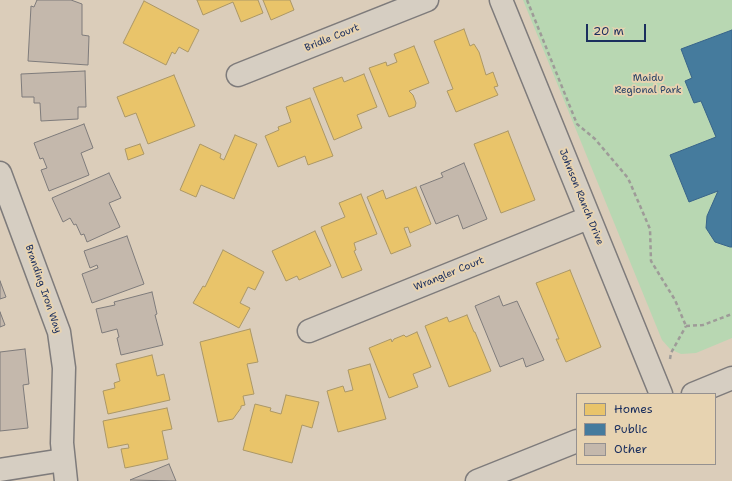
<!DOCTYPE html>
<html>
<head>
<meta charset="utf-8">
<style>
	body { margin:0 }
	#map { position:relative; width:732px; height:481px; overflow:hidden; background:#dbcdba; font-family:"Shantell Sans",sans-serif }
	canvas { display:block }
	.legend { position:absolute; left:576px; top:393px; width:140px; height:72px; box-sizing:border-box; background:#e7d3b1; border:1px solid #959190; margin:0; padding:5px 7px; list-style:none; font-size:12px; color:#1b2f5e }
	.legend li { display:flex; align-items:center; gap:8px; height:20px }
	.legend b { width:20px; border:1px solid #959190 }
	.scale { position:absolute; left:586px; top:24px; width:60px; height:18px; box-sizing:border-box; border:2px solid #1b2f5e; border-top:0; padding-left:5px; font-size:12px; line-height:14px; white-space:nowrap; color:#1b2f5e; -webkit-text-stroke:3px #e7d3b1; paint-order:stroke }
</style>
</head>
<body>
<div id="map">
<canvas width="732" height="481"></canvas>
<ul class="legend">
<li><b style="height:11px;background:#e9c46a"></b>Homes</li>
<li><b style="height:11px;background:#457b9d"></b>Public</li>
<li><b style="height:11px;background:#c4b8ac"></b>Other</li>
</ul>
<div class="scale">20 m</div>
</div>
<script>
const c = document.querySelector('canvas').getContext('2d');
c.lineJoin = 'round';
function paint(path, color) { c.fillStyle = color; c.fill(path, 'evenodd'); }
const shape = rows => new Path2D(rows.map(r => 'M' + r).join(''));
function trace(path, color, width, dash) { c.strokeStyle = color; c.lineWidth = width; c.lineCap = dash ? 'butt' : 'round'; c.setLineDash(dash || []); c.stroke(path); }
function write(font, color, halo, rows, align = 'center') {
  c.font = font + ' "Shantell Sans",sans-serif'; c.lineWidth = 4; c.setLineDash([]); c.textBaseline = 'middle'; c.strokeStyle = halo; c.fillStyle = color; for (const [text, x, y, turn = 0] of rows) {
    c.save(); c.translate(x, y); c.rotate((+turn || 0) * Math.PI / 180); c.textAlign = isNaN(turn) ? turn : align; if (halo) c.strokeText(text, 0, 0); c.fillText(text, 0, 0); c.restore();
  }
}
const green = shape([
	[523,0,732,0,732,338,696,353,681,354,670,349,662,340]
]);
const homes = shape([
	[197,0,258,0,263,13,241,22,233,2,203,15,197,0],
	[263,0,290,0,294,10,271,20,263,0],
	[144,1,199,30,188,52,179,47,175,54,172,52,166,65,123,43,144,1],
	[464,29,470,46,474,44,479,52,486,75,493,72,498,86,494,87,498,95,456,112,447,91,453,89,434,41,464,29],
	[414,46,429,83,409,91,413,95,416,103,415,107,389,117,369,68,386,62,387,66,397,62,394,54,414,46],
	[364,74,377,107,357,115,362,128,334,140,313,88,342,77,344,82,364,74],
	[174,75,195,126,148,144,136,113,125,117,117,97,174,75],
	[310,98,333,156,308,165,305,156,278,167,265,136,279,130,278,127,291,122,286,107,310,98],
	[508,131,535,200,501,213,474,144,508,131],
	[235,135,257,144,234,199,201,185,196,197,180,190,200,144,221,154,220,158,224,160,235,135],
	[140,144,144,154,128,160,125,149,140,144],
	[416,187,431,224,410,233,408,227,404,228,411,246,391,254,367,197,383,190,386,199,416,187],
	[361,194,377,234,354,243,356,250,354,251,362,270,342,278,321,227,345,217,339,203,361,194],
	[315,231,331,266,299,280,297,276,286,281,272,251,315,231],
	[223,250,264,272,255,290,248,287,240,303,250,308,239,328,193,303,203,286,205,287,223,250],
	[570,270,601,347,566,362,556,339,559,339,536,283,570,270],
	[467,315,474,332,475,332,491,371,449,387,425,326,447,317,449,322,467,315],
	[250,329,258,362,247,364,254,394,243,396,245,405,241,406,241,408,233,419,218,422,200,342,250,329],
	[417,332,431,367,413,374,418,387,389,398,369,348,391,339,392,342,394,339,404,335,406,337,417,332],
	[152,355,157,376,164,374,170,400,108,414,103,391,115,388,114,383,120,381,116,364,152,355],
	[370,364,386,419,338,432,327,391,343,386,345,392,353,390,348,370,370,364],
	[286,395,319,402,312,428,302,425,292,463,243,450,255,404,271,408,270,411,281,414,286,395],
	[167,408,172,429,162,431,168,459,125,468,121,449,129,448,128,444,108,448,103,421,167,408]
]);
const public = shape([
	[732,30,732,247,730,247,715,242,706,228,707,216,718,191,689,202,670,155,716,137,701,101,694,103,685,81,692,78,681,49,732,30]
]);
const building = shape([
	[37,0,71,0,82,4,82,35,89,36,88,65,28,61,31,6,34,7,37,0],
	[85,71,86,107,78,107,78,119,41,121,40,103,34,103,34,97,22,97,21,74,85,71],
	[84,124,93,148,81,153,89,175,49,191,41,170,47,168,43,158,40,159,34,143,84,124],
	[464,163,487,219,463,229,458,215,436,224,420,186,443,177,441,173,464,163],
	[109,173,121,198,109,203,120,227,87,242,84,234,81,235,76,224,74,225,70,218,63,222,52,198,109,173],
	[127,236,144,284,92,303,82,274,98,268,97,265,90,268,84,251,127,236],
	[0,281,6,297,0,299,0,281],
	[152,292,157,314,155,315,163,345,121,355,117,338,119,337,117,329,102,333,96,309,115,305,114,302,152,292],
	[499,296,503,306,517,301,544,360,526,367,523,358,500,367,475,306,499,296],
	[0,312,5,325,0,327,0,312],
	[25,349,29,384,23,385,28,428,0,431,0,352,25,349],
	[169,464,176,481,130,480,169,464]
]);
const path = shape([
	[527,0,577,124,595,139,628,178,650,229,651,261,675,300,686,326],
	[686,326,703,325,732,314],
	[670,359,671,353,686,326]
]);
const minor = shape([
	[501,0,661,394],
	[238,75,427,0],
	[0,173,59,332,64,368,62,443,66,481],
	[309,331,588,218],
	[0,470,63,460]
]);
const secondary = shape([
	[693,394,732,378],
	[477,481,577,441]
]);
const streetNames = [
	["Bridle Court",332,38,-22],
	["Johnson Ranch Drive",581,197,68],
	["Wrangler Court",449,274,-22],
	["Branding Iron Way",43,289,71]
];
const parkNames = [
	["Maidu",648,78],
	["Regional Park",648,90]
];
paint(green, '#b8d7b2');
paint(homes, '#e9c46a');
trace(homes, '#ab9766', 1);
paint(public, '#457b9d');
trace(public, '#38648a', 1);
paint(building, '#c4b8ac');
trace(building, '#7e7b7b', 1);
trace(minor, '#7e7b7b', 25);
trace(secondary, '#7e7b7b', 25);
trace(path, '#9e9b98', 2.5, [4, 3]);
trace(minor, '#d6cec2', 22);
trace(secondary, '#d6cec2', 22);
write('10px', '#1b2f5e', '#e7d3b1', streetNames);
write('10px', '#284166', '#e7d3b1', parkNames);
</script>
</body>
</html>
